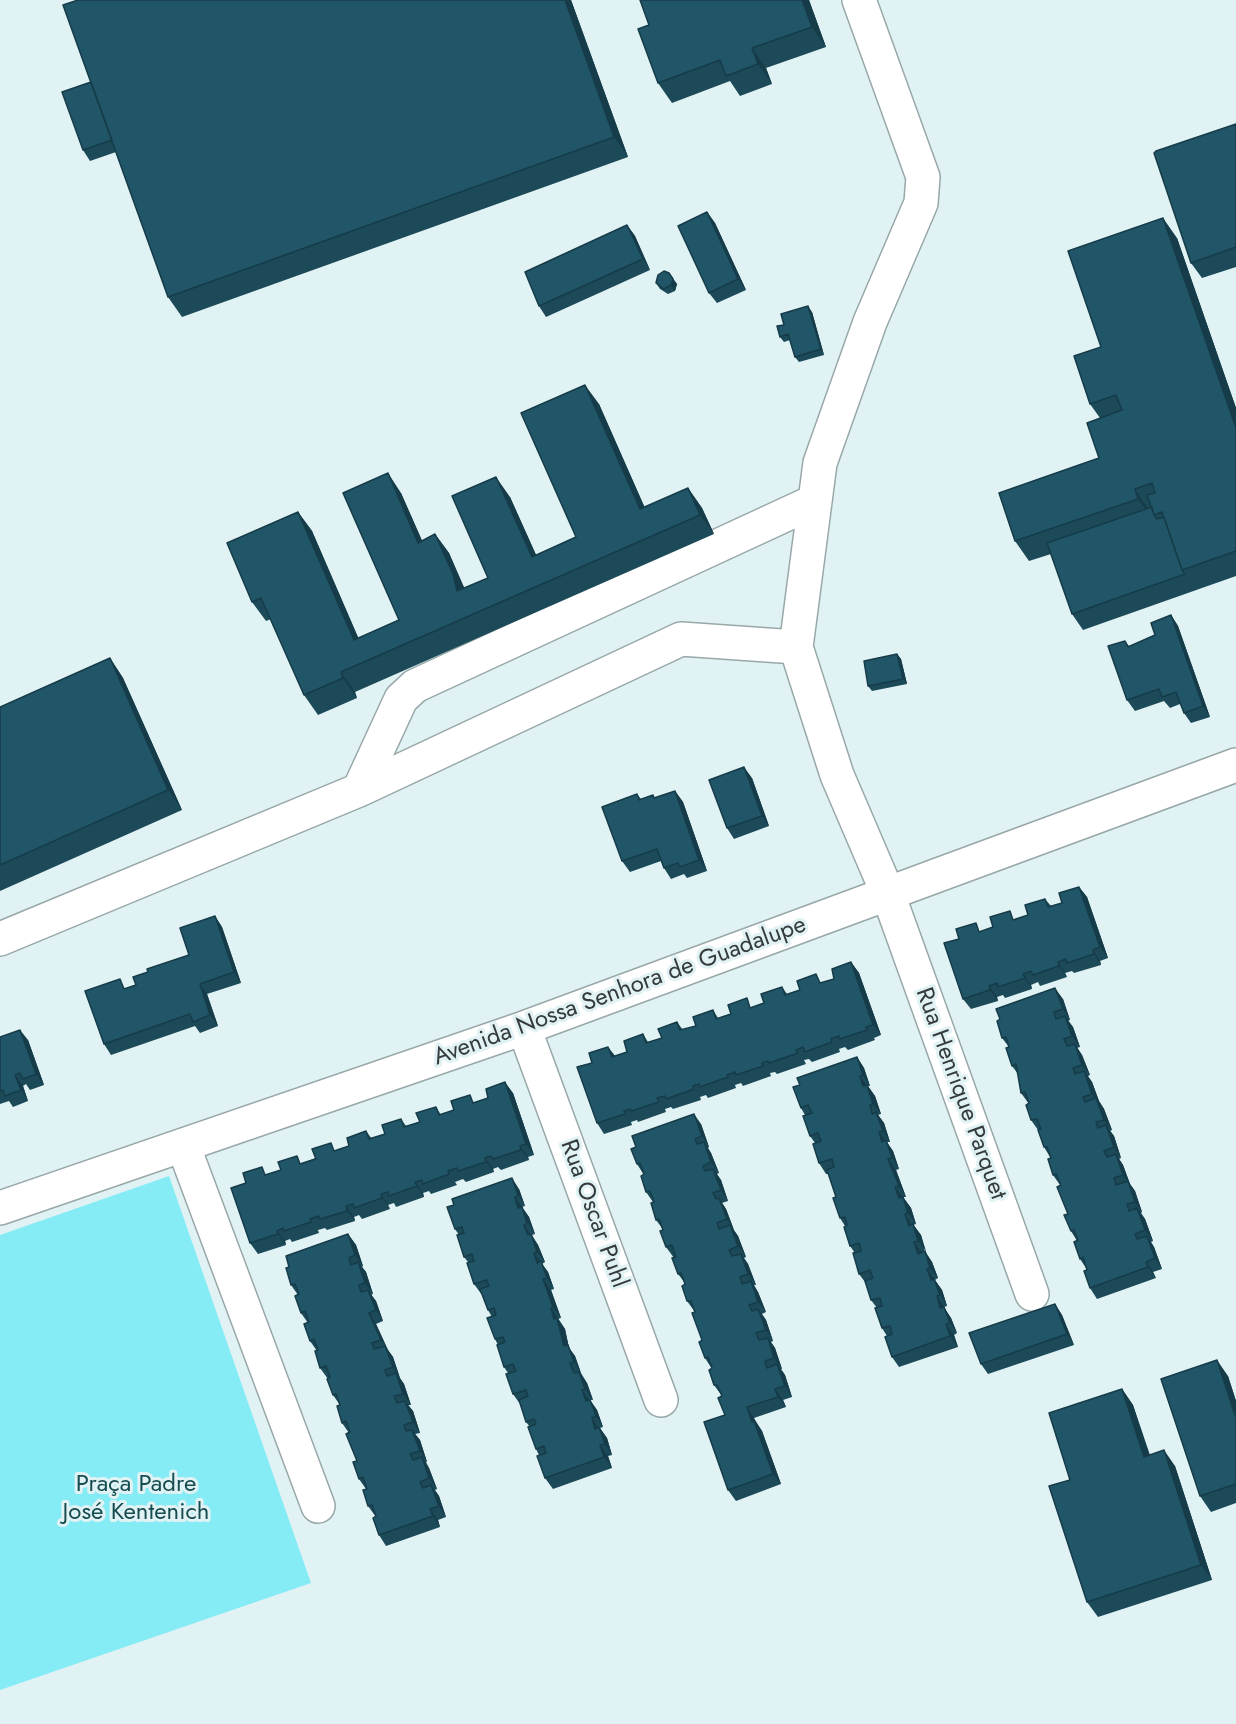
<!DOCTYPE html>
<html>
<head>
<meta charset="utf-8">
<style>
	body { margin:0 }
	canvas { display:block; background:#e1f2f4 }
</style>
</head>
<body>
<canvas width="1236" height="1724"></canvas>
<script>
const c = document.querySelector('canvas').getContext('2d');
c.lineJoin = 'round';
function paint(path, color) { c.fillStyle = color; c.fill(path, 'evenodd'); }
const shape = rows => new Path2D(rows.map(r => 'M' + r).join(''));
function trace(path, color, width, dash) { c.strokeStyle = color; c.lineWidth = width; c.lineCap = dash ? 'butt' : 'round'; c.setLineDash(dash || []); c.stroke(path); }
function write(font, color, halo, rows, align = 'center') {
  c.font = font + ' Jost,sans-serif'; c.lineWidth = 6; c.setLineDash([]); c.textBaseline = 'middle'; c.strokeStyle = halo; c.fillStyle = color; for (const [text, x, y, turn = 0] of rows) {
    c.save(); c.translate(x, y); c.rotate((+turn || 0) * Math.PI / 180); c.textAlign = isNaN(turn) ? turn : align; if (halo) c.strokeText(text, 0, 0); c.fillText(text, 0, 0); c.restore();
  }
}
const green = shape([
	[169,1176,311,1583,0,1690,0,1235]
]);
const minor = shape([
	[859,0,923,177,921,203,870,322,820,463,796,647,837,775,888,894,1032,1294],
	[359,790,401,699,415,686,815,501],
	[0,939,359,790,681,639,796,647],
	[524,1028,661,1400],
	[183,1145,318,1506],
	[0,1208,524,1028,1236,765]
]);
const wall = shape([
	[78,0,571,0,628,157,182,317,168,297,116,152,90,161,83,150,91,82],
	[809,0,826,47,766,68,772,84,740,96,730,81,672,103,658,83,649,25],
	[1236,124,1236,267,1202,278,1191,263],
	[707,212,715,223,746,290,717,303,709,293],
	[627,225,635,236,650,270,546,317,539,306],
	[1177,238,1236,408,1236,576,1083,630,1072,614,1051,554,1029,561,1015,541,1099,458,1100,418,1090,404,1101,347],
	[669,273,677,284,675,291,668,294,660,289,656,283],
	[812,312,824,355,799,362,795,357,790,340,784,342,780,337,784,325],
	[599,404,645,508,688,488,702,508,714,534,355,692,357,698,318,715,304,695,271,619,266,621,252,602,298,512,312,531,358,638,399,620,401,493,422,541,435,534,449,553,464,588,488,578,510,497,536,555,576,537],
	[1171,615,1178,626,1210,717,1191,723,1184,713,1180,704,1170,708,1164,701,1135,711,1127,700,1125,641,1129,646,1155,635],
	[897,654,901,659,907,684,872,691,868,686],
	[110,658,123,678,182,810,0,891,0,707],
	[752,778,769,826,734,839,727,828],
	[675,791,683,802,707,871,687,878,684,874,671,879,664,868,661,861,630,872,622,861,637,794,641,799,653,795,655,798],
	[1079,887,1087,897,1108,958,1100,961,1101,965,1074,973,1072,971,1065,973,1067,977,1040,986,1038,982,1031,985,1032,989,1005,998,1003,995,997,997,998,1001,971,1009,963,999,981,931,1028,915,1045,899,1051,906,1062,903],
	[215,916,222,927,241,983,207,994,218,1026,200,1033,195,1026,111,1055,104,1044,126,988,136,985,189,955],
	[851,962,859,973,881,1035,874,1038,875,1040,848,1050,845,1047,839,1049,840,1052,812,1062,809,1059,804,1060,806,1064,777,1074,775,1072,770,1073,771,1076,743,1086,741,1083,735,1085,736,1088,708,1098,706,1095,700,1097,701,1100,673,1109,671,1107,665,1109,666,1112,638,1122,637,1120,631,1122,632,1125,604,1134,597,1123,615,1056,627,1052,643,1034,648,1042,662,1038,677,1022,683,1030,696,1026,713,1010,718,1018,764,1003,782,987,787,994,834,979],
	[1063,999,1070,1020,1068,1021,1073,1027,1080,1047,1077,1048,1082,1055,1090,1075,1088,1076,1092,1082,1099,1101,1104,1109,1112,1130,1110,1131,1114,1136,1121,1158,1119,1159,1123,1165,1130,1184,1135,1191,1142,1212,1141,1213,1145,1219,1153,1241,1151,1242,1154,1247,1162,1269,1153,1272,1156,1278,1097,1299,1090,1288,1086,1268,1080,1259,1077,1241,1071,1231,1068,1214,1060,1185,1053,1175,1050,1157,1044,1147,1038,1130,1031,1120,1029,1104,1021,1093,1018,1074,1012,1066,1009,1047,1002,1038],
	[0,1037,28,1040,44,1085,30,1090,26,1084,23,1086,28,1101,13,1107,9,1101,0,1104],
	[857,1057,864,1068,870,1086,868,1086,875,1096,881,1114,878,1115,884,1123,890,1142,887,1142,893,1151,899,1169,896,1170,906,1197,903,1197,911,1208,916,1224,913,1225,921,1235,925,1252,932,1262,938,1278,935,1280,942,1290,947,1306,944,1307,944,1308,951,1318,957,1333,954,1335,958,1347,899,1367,892,1357,887,1336,882,1328,877,1308,871,1300,865,1282,859,1274,855,1253,850,1246,845,1226,840,1218,836,1197,828,1174,826,1174,819,1163,815,1143,810,1136,805,1115,801,1108,800,1085],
	[513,1093,534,1155,528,1157,529,1160,501,1170,498,1167,493,1169,494,1172,466,1182,463,1179,455,1182,457,1185,431,1194,429,1191,423,1193,424,1197,396,1207,394,1203,388,1205,390,1209,362,1219,359,1215,354,1217,355,1221,327,1230,325,1228,318,1230,319,1233,292,1242,290,1239,285,1241,286,1245,258,1254,250,1243,268,1175,349,1146,366,1131,372,1139,385,1134,401,1119,406,1126,420,1122,436,1107,441,1115,475,1102],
	[701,1124,709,1147,708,1148,711,1153,719,1173,717,1174,721,1180,728,1201,722,1203,726,1209,734,1230,738,1236,746,1257,744,1258,748,1264,756,1285,754,1285,758,1292,766,1312,762,1314,766,1320,773,1341,771,1342,775,1348,782,1369,781,1369,785,1375,792,1397,783,1400,786,1407,754,1418,756,1423,762,1431,781,1484,736,1501,728,1490,725,1415,722,1396,714,1385,712,1369,705,1358,702,1340,695,1312,687,1301,685,1283,678,1274,674,1258,666,1247,662,1228,656,1220,653,1202,646,1192,644,1175,637,1164],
	[519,1189,525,1206,522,1207,529,1217,535,1234,532,1235,538,1245,545,1262,542,1264,548,1272,554,1289,551,1290,561,1318,558,1319,559,1320,565,1329,569,1348,575,1356,581,1373,587,1383,593,1400,590,1400,597,1410,603,1427,600,1428,607,1438,612,1455,608,1456,612,1468,553,1489,545,1478,539,1455,536,1449,530,1427,526,1422,520,1404,513,1394,508,1373,504,1367,498,1345,495,1339,492,1317,488,1310,482,1295,474,1284,468,1262,464,1257,459,1235,455,1229],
	[348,1234,356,1245,363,1266,362,1267,366,1272,373,1294,371,1295,376,1301,383,1321,376,1324,388,1350,393,1357,400,1378,404,1384,411,1405,408,1405,413,1411,420,1433,415,1434,420,1440,427,1462,426,1462,429,1468,437,1489,435,1490,439,1496,446,1517,438,1520,440,1527,386,1546,379,1535,376,1517,368,1506,366,1489,359,1479,357,1461,349,1433,342,1423,340,1405,333,1395,328,1379,320,1368,317,1351,310,1341,308,1323,301,1313,298,1295,291,1285,289,1267],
	[1055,1304,1062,1315,1074,1345,988,1374,981,1364],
	[1228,1376,1236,1401,1236,1503,1211,1512,1200,1496],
	[1122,1389,1133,1405,1150,1455,1175,1466,1212,1580,1098,1617,1087,1602,1070,1480]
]);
const shadedWall = shape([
	[565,0,571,0,628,157,614,137],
	[802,0,809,0,826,47,812,27],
	[752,48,766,68,772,84,758,64],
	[707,212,715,223,746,290,738,279],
	[1163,218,1177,238,1236,408,1236,428],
	[627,225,635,236,650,270,643,259],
	[673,279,677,284,675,291,671,285],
	[808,306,812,312,824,355,821,349],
	[585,385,599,404,654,529,640,509],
	[388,473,401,493,432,563,418,543],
	[496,477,510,497,546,577,532,557],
	[688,488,702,508,714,534,700,515],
	[1135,489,1148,509,1152,519,1138,499],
	[298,512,312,531,368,660,354,640],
	[435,534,449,553,467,594,457,591],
	[1171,615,1178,626,1210,717,1203,706],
	[897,654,901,659,907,684,903,679],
	[110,658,123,678,182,810,168,790],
	[341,672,355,692,357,698,343,678],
	[744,767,752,778,769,826,762,816],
	[675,791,683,802,707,871,699,860],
	[1079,887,1087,897,1108,958,1100,947],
	[215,916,222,927,241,983,234,972],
	[1093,950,1100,961,1101,965,1094,954],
	[851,962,859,973,881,1035,873,1025],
	[1058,962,1065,973,1067,977,1059,966],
	[1023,974,1031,985,1032,989,1025,978],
	[200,984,207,994,218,1026,210,1015],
	[989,986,997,997,998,1001,990,990],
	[1055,988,1063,999,1070,1020,1063,1009],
	[1065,1016,1073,1027,1080,1047,1072,1036],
	[20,1030,28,1040,44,1085,36,1074],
	[1075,1044,1082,1055,1090,1075,1082,1065],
	[608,1047,616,1057,612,1057],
	[857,1057,864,1068,870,1086,863,1075],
	[1084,1071,1092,1082,1099,1101,1104,1109,1112,1130,1104,1120,1097,1101,1092,1094],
	[15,1075,23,1086,28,1101,21,1090],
	[860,1076,867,1086,863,1086],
	[505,1082,513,1093,534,1155,526,1144],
	[867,1085,875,1096,881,1114,873,1104],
	[876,1112,884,1123,890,1142,883,1131],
	[694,1114,701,1124,709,1147,702,1136],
	[1106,1125,1114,1136,1121,1158,1114,1147],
	[879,1132,893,1151,899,1169,882,1142],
	[704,1142,711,1153,719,1173,711,1162],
	[520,1146,528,1157,529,1160,521,1150],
	[1116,1154,1123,1165,1130,1184,1135,1191,1142,1212,1135,1202,1128,1183,1123,1175],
	[485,1158,493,1169,494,1172,486,1162],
	[888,1159,896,1170,906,1197,899,1186],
	[713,1169,721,1180,728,1201,721,1190],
	[512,1178,519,1189,525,1206,518,1195],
	[415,1182,423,1193,424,1197,417,1186],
	[895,1187,903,1197,899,1198],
	[713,1193,720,1203,719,1198,726,1209,734,1230,727,1219],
	[381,1194,388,1205,390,1209,382,1198],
	[515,1197,529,1217,535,1234,518,1208],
	[903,1197,911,1208,916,1224,908,1213],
	[346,1206,354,1217,355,1221,347,1211],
	[1137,1208,1145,1219,1153,1241,1145,1230],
	[905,1214,912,1225,909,1226],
	[913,1224,921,1235,926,1251,918,1241],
	[524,1225,538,1245,545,1262,537,1252,528,1235],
	[730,1225,738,1236,746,1257,738,1246],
	[277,1231,285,1241,286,1245,278,1234],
	[348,1234,356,1245,363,1266,355,1255],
	[1147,1236,1154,1247,1162,1269,1155,1258],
	[914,1242,922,1253,918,1254],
	[925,1251,932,1262,938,1278,930,1268],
	[534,1253,548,1272,554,1289,537,1263],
	[741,1254,748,1264,756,1285,748,1274],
	[358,1262,366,1272,373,1294,365,1283],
	[1146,1262,1153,1272,1156,1278,1148,1267],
	[927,1269,942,1290,947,1306,931,1280],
	[543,1279,551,1290,561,1318,553,1307],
	[751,1281,758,1292,766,1312,758,1302],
	[368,1290,376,1301,383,1321,376,1310],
	[937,1296,951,1318,957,1333,940,1308],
	[1055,1304,1062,1315,1074,1345,1067,1334],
	[551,1308,565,1329,569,1348,575,1356,581,1373,564,1346],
	[758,1309,766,1320,773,1341,766,1330],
	[369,1313,376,1324,388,1350,393,1357,400,1378,393,1367,386,1346,381,1340],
	[946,1324,954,1335,958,1347,950,1336],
	[768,1338,775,1348,782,1369,774,1358],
	[1217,1360,1228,1376,1236,1401,1236,1418],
	[777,1364,785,1375,792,1397,785,1386],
	[579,1372,587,1383,593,1400,585,1389],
	[396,1373,404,1384,411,1405,403,1394],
	[775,1389,783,1400,786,1407,778,1397],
	[1122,1389,1133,1405,1155,1473,1144,1457],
	[582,1390,590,1401,586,1401],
	[590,1400,597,1410,603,1427,596,1416],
	[405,1401,413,1411,420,1433,413,1422],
	[747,1407,762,1431,781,1484,773,1474],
	[592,1418,599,1429,595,1429],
	[599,1427,607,1438,612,1455,605,1444],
	[412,1430,420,1440,427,1462,420,1451],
	[600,1445,608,1456,612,1468,604,1457],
	[1164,1450,1175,1466,1212,1580,1201,1565],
	[422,1457,429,1468,437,1489,429,1478],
	[431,1485,439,1496,446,1517,439,1506],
	[430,1509,438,1520,440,1527,433,1516]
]);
const building = shape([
	[78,0,565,0,614,137,168,297,63,5,78,0],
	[640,0,802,0,812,27,752,48,758,64,726,76,720,60,658,83,638,29,649,25,640,0],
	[91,82,112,140,83,150,62,92,91,82],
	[1236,124,1236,247,1191,263,1154,153,1156,151,1236,124],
	[707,212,738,279,709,293,678,226,707,212],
	[1163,218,1236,428,1236,551,1182,570,1162,512,1154,515,1147,495,1155,493,1152,483,1135,489,1138,499,1015,541,999,493,1099,458,1087,423,1122,410,1116,395,1090,404,1074,356,1101,347,1068,251,1163,218],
	[627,225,643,259,539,306,525,272,627,225],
	[664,271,669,273,673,279,671,285,664,289,656,283,658,275,664,271],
	[808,306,821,349,795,357,788,334,780,337,777,326,784,325,781,314,808,306],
	[585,385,640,509,688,488,700,515,341,672,343,678,304,695,261,598,252,602,227,543,298,512,354,640,399,620,343,493,388,473,418,543,435,534,453,574,457,591,488,578,452,496,496,477,532,557,576,537,521,413,585,385],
	[1152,507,1154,515,1157,519,1164,517,1182,570,1185,574,1072,614,1047,543,1152,507],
	[1171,615,1203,706,1184,713,1176,692,1162,697,1159,689,1127,700,1108,646,1125,641,1128,647,1155,635,1151,623,1171,615],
	[897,654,903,679,868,686,864,661,897,654],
	[110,658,168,790,0,865,0,707,110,658],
	[744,767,762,816,727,828,709,780,744,767],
	[675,791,699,860,680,867,678,863,664,868,657,849,622,861,602,807,637,794,639,800,653,795,654,798,675,791],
	[1079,887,1100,947,1093,950,1094,954,1067,963,1066,959,1058,962,1059,966,1033,975,1031,971,1023,974,1025,978,998,987,997,983,989,986,990,990,963,999,944,943,959,939,956,929,976,923,979,932,993,927,990,917,1010,911,1013,920,1028,915,1025,905,1045,899,1048,907,1062,903,1059,893,1079,887],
	[215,916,234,972,200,984,210,1015,193,1022,190,1014,104,1044,85,991,120,979,124,989,136,985,133,977,148,972,147,969,189,955,180,928,215,916],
	[851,962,873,1025,866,1027,867,1030,840,1039,839,1036,831,1039,832,1042,805,1052,803,1047,796,1050,798,1053,769,1063,768,1061,762,1063,763,1066,736,1075,735,1072,727,1075,728,1077,700,1087,699,1084,693,1086,694,1089,666,1099,665,1096,657,1098,659,1102,631,1111,630,1109,624,1111,625,1114,597,1123,577,1067,592,1063,589,1053,608,1047,612,1057,627,1052,624,1041,643,1034,646,1043,662,1038,658,1029,677,1022,680,1030,696,1026,693,1017,713,1010,716,1019,731,1014,728,1005,747,998,750,1008,764,1003,761,994,782,987,785,995,800,990,797,981,816,974,820,983,834,979,832,969,851,962],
	[1055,988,1063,1009,1054,1012,1056,1019,1065,1016,1072,1036,1064,1039,1067,1046,1075,1044,1082,1065,1073,1068,1075,1074,1084,1071,1092,1094,1083,1097,1085,1102,1096,1098,1104,1120,1096,1122,1098,1128,1106,1125,1114,1147,1104,1151,1107,1157,1116,1154,1123,1175,1114,1178,1116,1185,1128,1181,1135,1202,1127,1204,1129,1211,1137,1208,1145,1230,1135,1234,1137,1239,1147,1236,1155,1258,1146,1262,1148,1267,1090,1288,1084,1271,1087,1270,1083,1257,1080,1259,1074,1242,1078,1240,1074,1230,1071,1231,1064,1215,1068,1214,1057,1187,1061,1185,1056,1174,1053,1175,1048,1159,1051,1158,1047,1147,1044,1147,1038,1130,1041,1129,1037,1119,1031,1120,1026,1105,1029,1103,1025,1092,1021,1093,1016,1064,1012,1066,1006,1048,1009,1047,1006,1037,1002,1038,997,1021,1000,1019,996,1009,1055,988],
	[20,1030,36,1074,23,1079,20,1073,15,1075,21,1090,5,1096,3,1090,0,1091,0,1037,20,1030],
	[857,1057,863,1075,860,1076,863,1086,867,1085,873,1104,870,1105,872,1114,876,1112,883,1131,879,1132,882,1142,886,1140,892,1158,888,1159,899,1186,895,1187,899,1198,903,1197,908,1213,905,1214,909,1226,913,1224,918,1241,914,1242,918,1254,925,1251,930,1268,927,1269,931,1280,934,1279,940,1295,937,1296,940,1308,944,1307,950,1323,946,1324,950,1336,892,1357,885,1337,892,1334,890,1326,882,1328,875,1308,882,1306,880,1298,871,1300,865,1281,873,1278,870,1270,859,1274,853,1253,861,1251,859,1243,850,1246,844,1227,847,1225,845,1217,840,1218,833,1198,836,1197,827,1170,834,1167,832,1159,819,1163,813,1144,821,1141,818,1133,810,1136,803,1116,812,1113,808,1105,801,1108,793,1087,800,1085,797,1078,857,1057],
	[505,1082,526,1144,520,1146,521,1150,493,1159,491,1156,485,1158,486,1162,458,1171,457,1168,448,1171,449,1174,423,1184,422,1180,415,1182,417,1186,389,1196,388,1192,381,1194,382,1198,354,1208,353,1204,346,1206,347,1211,320,1219,318,1216,310,1219,311,1222,284,1231,283,1228,277,1231,278,1234,250,1243,231,1188,246,1183,243,1173,262,1167,265,1175,281,1170,278,1162,297,1156,300,1164,316,1159,312,1149,331,1143,334,1151,349,1146,347,1138,366,1131,369,1139,385,1134,382,1125,401,1119,404,1127,420,1122,416,1113,436,1107,439,1115,454,1110,451,1101,470,1095,473,1103,488,1098,486,1089,505,1082],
	[694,1114,702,1136,695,1139,697,1144,704,1142,711,1162,703,1166,705,1171,713,1169,721,1190,713,1193,716,1199,719,1198,727,1219,717,1223,719,1229,730,1225,738,1246,729,1250,732,1256,741,1254,748,1274,740,1277,742,1284,751,1281,758,1302,749,1305,752,1311,758,1309,766,1330,756,1333,759,1340,768,1338,774,1358,765,1361,767,1368,777,1364,785,1386,775,1389,778,1397,747,1407,752,1422,754,1421,773,1474,728,1490,704,1422,725,1415,718,1398,722,1396,717,1385,714,1385,709,1370,712,1368,708,1357,705,1358,699,1342,702,1340,692,1313,695,1312,691,1301,687,1301,682,1286,685,1284,681,1273,678,1274,672,1258,676,1257,672,1245,666,1247,660,1231,663,1230,659,1219,656,1220,651,1203,654,1202,650,1191,646,1192,641,1176,644,1174,640,1163,637,1164,631,1149,636,1147,632,1136,694,1114],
	[512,1178,518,1195,515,1197,518,1208,522,1207,527,1223,524,1225,528,1235,531,1234,537,1252,534,1253,537,1263,541,1261,547,1278,543,1279,553,1307,551,1308,554,1319,557,1318,564,1346,568,1345,574,1362,570,1363,574,1373,579,1372,585,1389,582,1390,586,1401,590,1400,596,1416,592,1418,595,1429,599,1427,605,1444,600,1445,604,1457,545,1478,537,1456,546,1453,544,1446,536,1449,528,1427,536,1424,534,1419,526,1422,519,1400,528,1396,526,1390,513,1394,506,1374,516,1371,513,1364,504,1367,497,1345,505,1342,503,1337,495,1339,487,1318,496,1315,494,1308,488,1310,480,1289,489,1286,487,1280,474,1284,467,1263,474,1261,472,1254,464,1257,457,1235,464,1233,462,1227,455,1229,447,1207,454,1205,452,1199,512,1178],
	[348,1234,355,1255,349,1258,351,1265,358,1262,365,1283,359,1285,361,1292,368,1290,376,1310,369,1313,381,1340,372,1343,374,1349,385,1346,393,1367,385,1370,387,1376,396,1373,403,1394,394,1396,397,1403,405,1401,413,1422,404,1425,406,1431,412,1430,420,1451,410,1454,413,1460,422,1457,429,1478,420,1482,423,1488,431,1485,439,1506,430,1509,433,1516,379,1535,373,1518,376,1516,372,1505,368,1506,363,1490,367,1489,363,1477,359,1479,353,1462,357,1461,346,1434,350,1432,346,1421,342,1423,337,1406,340,1405,336,1394,333,1395,327,1379,330,1377,326,1366,320,1368,315,1351,318,1350,314,1339,310,1341,304,1324,309,1322,305,1311,301,1313,295,1296,299,1294,295,1284,291,1285,286,1268,289,1267,286,1256,348,1234],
	[1055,1304,1067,1334,981,1364,969,1333,1055,1304],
	[1217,1360,1236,1418,1236,1484,1200,1496,1161,1379,1217,1360],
	[1122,1389,1144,1457,1164,1450,1201,1565,1087,1602,1049,1486,1070,1480,1049,1413,1122,1389]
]);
const streetNames = [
	["Avenida Nossa Senhora de Guadalupe",620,992,-20],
	["Rua Henrique Parquet",960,1094,70],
	["Rua Oscar Puhl",593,1214,70]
];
const parkNames = [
	["Praça Padre",136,1485],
	["José Kentenich",136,1513]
];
paint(green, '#85ecf6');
trace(minor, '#98a8a9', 36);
trace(minor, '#fff', 33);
paint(wall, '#1c4a59');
paint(shadedWall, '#163c49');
paint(building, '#205668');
trace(building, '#163c49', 1.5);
write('24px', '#353b3c', '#e1f2f4', streetNames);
write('24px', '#164b4f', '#e1f2f4', parkNames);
</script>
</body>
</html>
